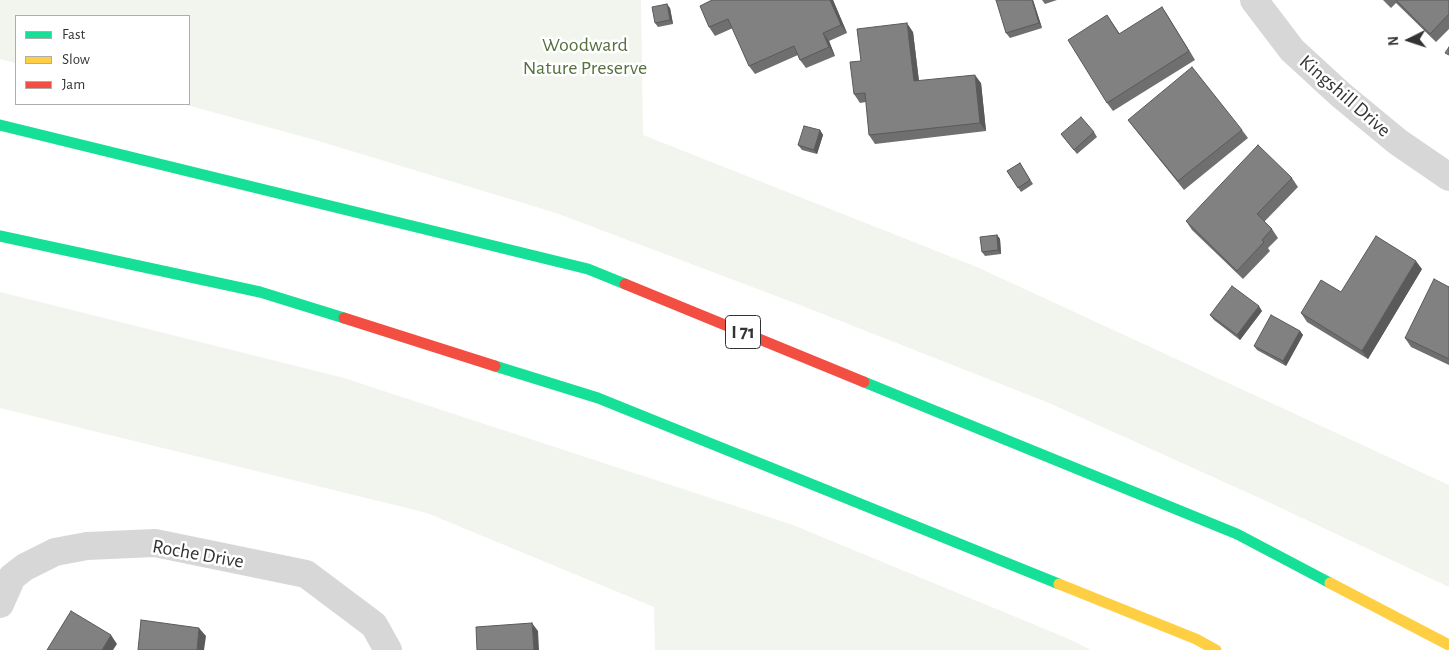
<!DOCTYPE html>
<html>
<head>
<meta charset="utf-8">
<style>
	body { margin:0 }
	#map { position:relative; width:1449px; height:650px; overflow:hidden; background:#fff; font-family:"Alegreya Sans",sans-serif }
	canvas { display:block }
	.legend { position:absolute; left:15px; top:15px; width:175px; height:90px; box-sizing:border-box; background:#fff; border:1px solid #adadad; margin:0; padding:6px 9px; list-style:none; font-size:15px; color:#333 }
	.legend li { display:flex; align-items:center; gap:10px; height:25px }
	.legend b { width:25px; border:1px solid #adadad }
	.north { position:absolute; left:1384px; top:15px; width:50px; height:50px; -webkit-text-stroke:4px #fff; paint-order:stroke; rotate:266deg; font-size:14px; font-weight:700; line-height:20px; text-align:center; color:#333 }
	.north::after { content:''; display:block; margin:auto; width:18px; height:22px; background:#333; clip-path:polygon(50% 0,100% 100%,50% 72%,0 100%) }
</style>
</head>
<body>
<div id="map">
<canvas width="1449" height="650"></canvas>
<ul class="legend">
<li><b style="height:6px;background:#16e098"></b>Fast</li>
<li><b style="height:6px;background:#ffcf43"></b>Slow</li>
<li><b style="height:6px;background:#f24e42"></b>Jam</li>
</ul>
<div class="north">N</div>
</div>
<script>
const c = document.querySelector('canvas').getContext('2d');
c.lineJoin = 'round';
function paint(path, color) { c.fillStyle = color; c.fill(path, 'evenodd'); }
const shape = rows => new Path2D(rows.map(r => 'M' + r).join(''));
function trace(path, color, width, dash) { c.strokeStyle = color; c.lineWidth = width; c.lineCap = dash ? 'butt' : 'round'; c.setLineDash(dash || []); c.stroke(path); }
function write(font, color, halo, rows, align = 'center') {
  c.font = font + ' "Alegreya Sans",sans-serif'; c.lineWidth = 5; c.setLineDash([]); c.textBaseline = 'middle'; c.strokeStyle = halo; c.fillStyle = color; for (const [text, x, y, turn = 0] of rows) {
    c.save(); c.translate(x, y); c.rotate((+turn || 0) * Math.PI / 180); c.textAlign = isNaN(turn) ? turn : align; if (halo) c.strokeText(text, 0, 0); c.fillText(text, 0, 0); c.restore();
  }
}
const green = shape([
	[0,0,641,0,643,135,977,267,1449,485,1449,587,1264,500,1049,403,800,305,556,213,315,140,183,104,189,104,189,16,16,16,16,63,0,59],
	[0,292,344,378,793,525,1069,639,1091,650,655,650,654,607,427,513,0,408]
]);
const street = shape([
	[1254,0,1292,50,1341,95,1398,142,1449,177],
	[0,604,12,577,25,567,55,552,87,546,155,543,306,574,374,625,388,650]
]);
const fast = shape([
	[0,125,588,269,625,284],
	[0,236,260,292,344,318],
	[495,366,598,398,1059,584],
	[864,382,1237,534,1330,583]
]);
const slow = shape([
	[1330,583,1449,645],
	[1059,584,1196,639,1216,650]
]);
const jam = shape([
	[625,284,864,382],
	[344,318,495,366]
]);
const wall = shape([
	[712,0,833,0,847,33,829,41,835,56,806,68,800,60,798,55,755,74,749,66,733,28,715,36,709,27],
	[1033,0,1042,28,1010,38,1006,33],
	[1042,0,1057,0,1045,4],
	[1383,0,1449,0,1449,29,1436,42,1396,3,1391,8],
	[1162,7,1195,60,1113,111,1107,103,1107,15,1120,34],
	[670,8,673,24,658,27,655,23],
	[913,32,919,81,981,83,986,131,875,144,869,135,866,102,860,103,854,94,861,61],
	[1128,120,1242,130,1248,138,1184,190,1134,128],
	[820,130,823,135,817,154,802,150,798,145],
	[1094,132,1097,137,1077,154,1061,134],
	[1020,163,1033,184,1021,192,1007,171],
	[1292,178,1298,187,1264,222,1272,229,1278,238,1268,248,1270,251,1243,279,1192,230,1186,221],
	[997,235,1000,239,1001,254,985,256,982,252],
	[1422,269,1368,359,1307,322,1301,313,1341,292],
	[1449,287,1449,365,1411,347,1405,338],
	[1262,311,1240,340,1214,320,1210,315],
	[1300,331,1303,335,1286,366,1257,350,1254,346]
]);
const shadedWall = shape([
	[830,0,833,0,847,33,841,25],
	[1032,0,1033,0,1042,28,1039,23],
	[667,4,670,8,673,24,670,20],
	[1162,7,1168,16,1195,60,1189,51],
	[907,23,913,32,920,90,914,81],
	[823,33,829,41,835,56,829,47],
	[975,75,981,83,986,131,980,123],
	[820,130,823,135,817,154,814,150],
	[997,235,1000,239,1001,254,998,250],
	[1416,261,1422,269,1368,359,1362,351],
	[1259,306,1262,311,1240,340,1237,335],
	[1300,331,1303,335,1286,366,1283,361],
	[532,623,538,631,539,650,534,650],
	[199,628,206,636,204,650,197,650],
	[111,635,117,644,113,650,102,650]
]);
const building = shape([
	[712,0,830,0,841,25,823,33,829,47,800,60,794,46,749,66,728,19,709,27,700,6,712,0],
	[996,0,1032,0,1039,23,1006,33,996,0],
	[1396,0,1449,0,1449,14,1430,34,1396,0],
	[667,4,670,20,655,23,652,7,667,4],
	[1162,7,1189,51,1107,103,1068,40,1107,15,1119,34,1162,7],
	[907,23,914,81,975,75,980,123,869,135,865,93,854,94,850,62,861,61,857,29,907,23],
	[1449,47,1449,55,1445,53,1449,47],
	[1192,67,1242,130,1178,181,1128,120,1192,67],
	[1081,117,1094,132,1074,150,1061,134,1081,117],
	[804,126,820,130,814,150,798,145,804,126],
	[1258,145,1292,178,1257,214,1272,229,1262,240,1264,242,1237,271,1186,221,1258,145],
	[1020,163,1030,180,1018,188,1007,171,1020,163],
	[997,235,998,250,982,252,980,237,997,235],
	[1376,236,1416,261,1362,351,1301,313,1321,280,1341,292,1376,236],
	[1434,279,1449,287,1449,359,1405,338,1434,279],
	[1232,286,1259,306,1237,335,1210,315,1232,286],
	[1271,315,1300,331,1283,361,1254,346,1271,315],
	[71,611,111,635,102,650,47,650,71,611],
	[141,620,199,628,197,650,138,650,141,620],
	[532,623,534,650,477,650,476,627,532,623]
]);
const shields = [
	[743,332,35]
];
const shieldNames = [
	["I 71",743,332]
];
const parkNames = [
	["Woodward",585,45],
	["Nature Preserve",585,68]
];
const streetNames = [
	["Kingshill Drive",1345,96,41],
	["Roche Drive",198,554,10]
];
paint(green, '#f1f5ed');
trace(street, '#d7d7d7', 28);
trace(fast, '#16e098', 11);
trace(slow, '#ffcf43', 11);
trace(jam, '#f24e42', 11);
paint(wall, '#6f6f6f');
paint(shadedWall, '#5a5a5a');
paint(building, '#818181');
trace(building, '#5a5a5a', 1);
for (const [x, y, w] of shields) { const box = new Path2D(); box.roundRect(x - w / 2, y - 16.5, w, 33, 4); c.fillStyle = '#fff'; c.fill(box); trace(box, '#333', 1); }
write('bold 19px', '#333', null, shieldNames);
write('20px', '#56703f', '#fff', parkNames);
write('20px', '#333', '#fff', streetNames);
</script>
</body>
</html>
